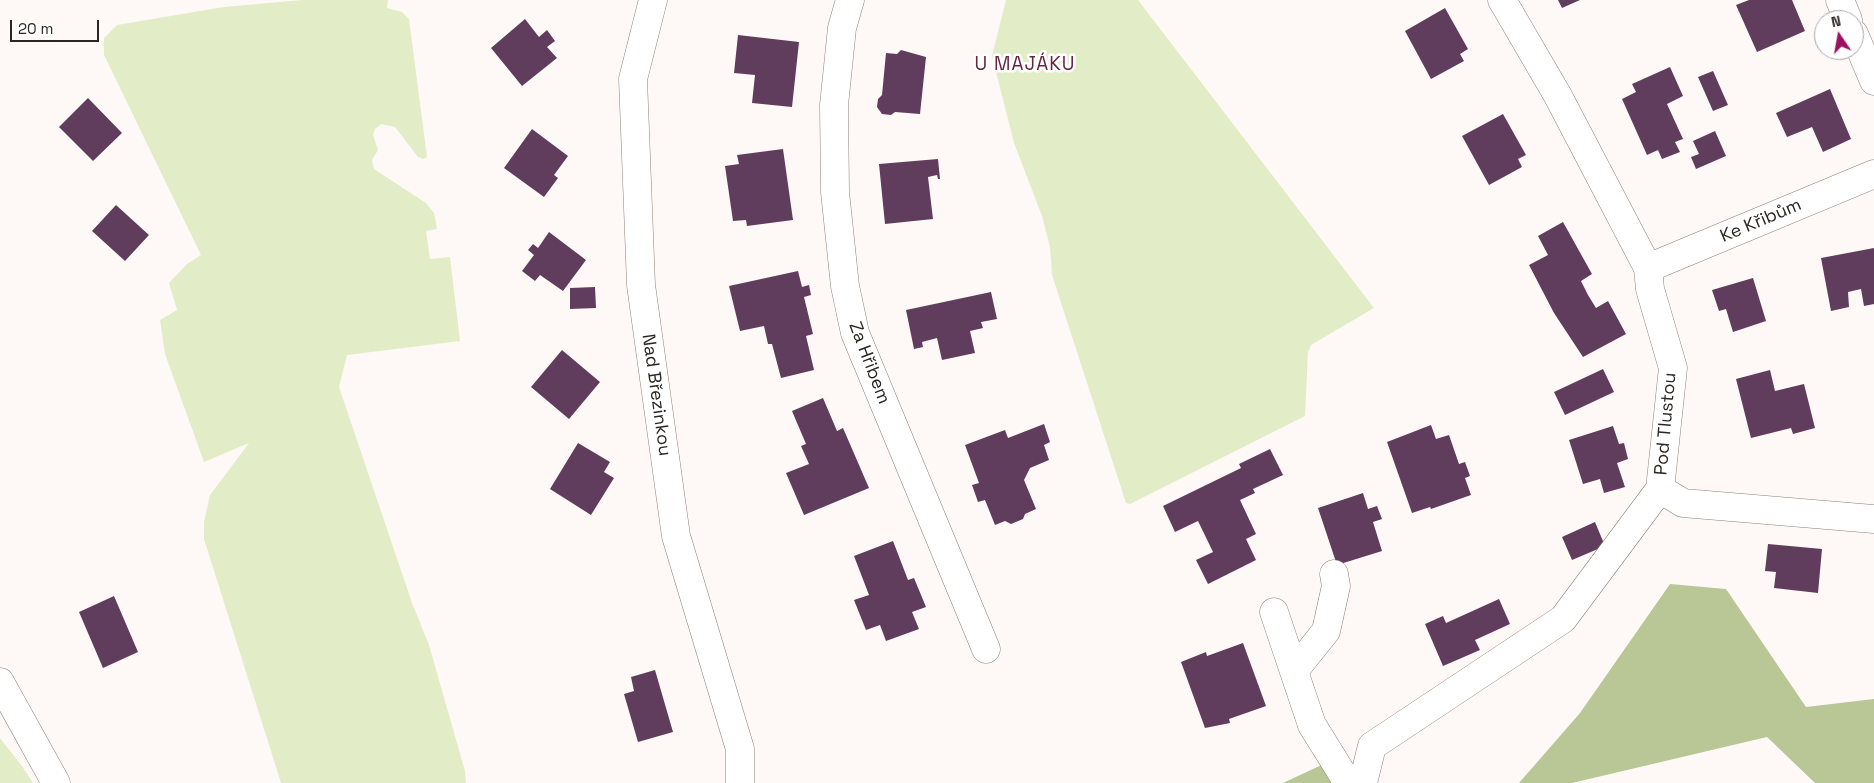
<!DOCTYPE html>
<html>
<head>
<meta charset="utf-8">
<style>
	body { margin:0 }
	#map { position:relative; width:1874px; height:783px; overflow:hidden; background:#fef9f6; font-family:"Space Grotesk",sans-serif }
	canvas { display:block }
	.north { position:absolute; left:1814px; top:10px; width:50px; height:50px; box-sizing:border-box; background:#fff; border:1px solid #aaa8a7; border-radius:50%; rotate:348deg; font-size:14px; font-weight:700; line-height:20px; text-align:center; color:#2a2623 }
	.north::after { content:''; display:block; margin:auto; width:18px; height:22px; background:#9d1260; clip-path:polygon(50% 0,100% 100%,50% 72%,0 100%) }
	.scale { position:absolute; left:10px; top:20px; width:89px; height:22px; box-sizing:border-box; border:2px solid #2a2623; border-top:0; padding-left:6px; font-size:15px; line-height:18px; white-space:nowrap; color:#2a2623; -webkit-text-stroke:4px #fff; paint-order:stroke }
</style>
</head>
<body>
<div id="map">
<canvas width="1874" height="783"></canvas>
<div class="north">N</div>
<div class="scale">20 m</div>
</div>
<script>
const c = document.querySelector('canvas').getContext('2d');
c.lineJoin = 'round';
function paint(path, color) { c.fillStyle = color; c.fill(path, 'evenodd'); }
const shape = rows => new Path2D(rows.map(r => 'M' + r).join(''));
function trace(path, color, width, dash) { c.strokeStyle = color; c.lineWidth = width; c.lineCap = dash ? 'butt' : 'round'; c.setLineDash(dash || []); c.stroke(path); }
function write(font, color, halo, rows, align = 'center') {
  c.font = font + ' "Space Grotesk",sans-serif'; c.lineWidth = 5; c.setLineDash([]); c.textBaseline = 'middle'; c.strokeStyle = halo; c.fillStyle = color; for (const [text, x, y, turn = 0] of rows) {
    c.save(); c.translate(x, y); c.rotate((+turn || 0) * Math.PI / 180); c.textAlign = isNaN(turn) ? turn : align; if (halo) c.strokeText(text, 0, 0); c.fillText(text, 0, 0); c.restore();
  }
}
const green = shape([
	[302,0,388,0,387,8,402,12,409,19,427,157,423,159,418,157,395,127,381,124,375,129,373,135,378,150,372,160,374,169,426,203,434,213,437,229,426,231,430,259,450,257,460,341,347,355,339,387,412,603,429,645,465,771,466,783,281,783,204,539,204,522,210,495,249,443,204,462,165,354,160,320,177,310,169,283,187,264,201,255,104,55,104,38,117,25,224,7],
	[1006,0,1138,0,1374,308,1311,345,1308,352,1305,416,1130,504,1126,503,1052,275,1050,247,1042,216,1014,143,992,56],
	[0,738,22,766,33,783,0,783]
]);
const forest = shape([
	[1670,584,1726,589,1806,707,1874,699,1874,783,1815,783,1767,737,1572,783,1519,783,1580,713],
	[1328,762,1340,783,1283,783]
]);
const building = shape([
	[1558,0,1580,0,1562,8],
	[1749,0,1792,0,1805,31,1757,52,1736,5],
	[1445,8,1468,49,1460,54,1464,61,1431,79,1405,31],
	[525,19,539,37,547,30,555,41,547,47,557,58,522,86,491,48],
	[738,35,799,42,792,107,752,103,755,75,734,73],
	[901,50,926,57,920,114,895,112,891,115,882,114,877,107,878,99,882,95,886,53,897,54],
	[1670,67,1683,96,1667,104,1683,139,1675,142,1680,152,1662,159,1658,150,1647,155,1622,99,1636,92,1632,84],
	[1713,71,1728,105,1713,111,1698,77],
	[1830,89,1851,139,1823,152,1812,127,1787,137,1776,113],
	[88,98,122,133,93,161,59,127],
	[1503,114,1526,155,1518,159,1522,167,1489,185,1462,136],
	[532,129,568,156,554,175,558,178,544,197,504,168],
	[1715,131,1726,156,1696,169,1691,157,1699,154,1693,141],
	[783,149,793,220,747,226,746,220,733,221,725,166,739,164,737,155],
	[938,159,940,179,938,179,937,175,928,177,933,219,885,224,879,164],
	[116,205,149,235,125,261,92,231],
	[1563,222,1592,274,1581,281,1588,295,1596,308,1608,301,1626,334,1583,357,1554,313,1529,265,1548,255,1538,236],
	[549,232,586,260,563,291,540,275,535,281,522,271,534,255,528,250,533,244,538,248],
	[1874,248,1874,304,1864,306,1861,289,1848,292,1849,307,1831,311,1821,258],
	[798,271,802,287,809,285,811,295,804,297,813,334,806,336,814,370,781,378,772,344,768,344,764,326,740,331,729,286],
	[1753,278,1766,321,1733,332,1726,309,1719,311,1712,290],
	[595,287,596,308,570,309,570,288],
	[991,292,997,319,981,322,983,328,970,331,975,353,942,360,937,338,922,342,923,347,914,349,906,310],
	[562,350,600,382,569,419,531,387],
	[1603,369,1614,392,1565,415,1554,392],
	[1770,370,1775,391,1804,384,1815,428,1793,434,1791,428,1751,438,1736,379],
	[823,398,837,431,843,428,869,488,804,515,786,473,809,464,801,446,806,444,792,411],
	[1044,424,1050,442,1044,445,1049,460,1030,468,1024,480,1036,509,1025,514,1023,519,1011,524,1005,521,995,525,985,500,978,502,972,485,979,483,965,445,1005,430,1008,438],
	[1431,425,1436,439,1449,435,1459,464,1465,462,1470,476,1465,478,1471,495,1431,509,1430,507,1412,513,1387,442],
	[1613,426,1619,444,1624,443,1628,459,1617,463,1625,487,1604,493,1600,479,1583,484,1569,440],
	[578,443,610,462,604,472,614,478,591,515,550,489],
	[1270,449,1283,475,1253,489,1255,493,1240,500,1256,534,1246,539,1256,560,1208,584,1196,560,1213,552,1198,521,1175,532,1163,506,1241,468,1239,464],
	[1363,493,1368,509,1377,506,1382,519,1373,522,1382,551,1337,565,1318,508],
	[1595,522,1605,546,1572,560,1562,537],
	[893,541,908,580,914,578,926,607,912,612,919,629,886,641,880,625,866,630,854,600,869,595,854,556],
	[1768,544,1822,549,1818,593,1774,588,1776,572,1765,571],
	[114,596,138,652,103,668,79,612],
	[1499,599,1510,624,1475,640,1480,650,1443,666,1425,624,1443,616,1446,623],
	[1243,643,1266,706,1229,719,1230,723,1205,728,1181,662,1206,652,1207,656],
	[655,670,673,732,638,742,624,694,634,691,631,677]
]);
const minor = shape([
	[653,0,633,79,641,285,676,536,740,749,740,783],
	[850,0,842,28,834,105,835,192,845,286,855,333,986,649],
	[1840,0,1848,20],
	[1854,34,1874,81],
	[1648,268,1874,174],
	[1660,489,1683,503,1874,519],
	[1274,612,1312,725,1348,783],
	[1294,671,1326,631,1336,586,1334,574],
	[0,682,56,783],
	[1363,783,1372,746,1563,619,1660,489,1673,368,1650,289,1648,268,1558,96,1502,0]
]);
const streetNames = [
	["Ke Křibům",1761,221,-23],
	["Za Hřibem",869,363,69],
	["Nad Březinkou",656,395,82],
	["Pod Tlustou",1666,424,-85]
];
const neighbourhoodNames = [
	["U MAJÁKU",1025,65]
];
paint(green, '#e2edc7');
paint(forest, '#b9c696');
paint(building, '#603d5c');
trace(minor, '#8c807a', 29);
trace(minor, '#fff', 28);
write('18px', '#2a2623', '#fff', streetNames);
c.letterSpacing = '1px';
write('19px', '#652442', '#fff', neighbourhoodNames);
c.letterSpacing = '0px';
</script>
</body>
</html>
